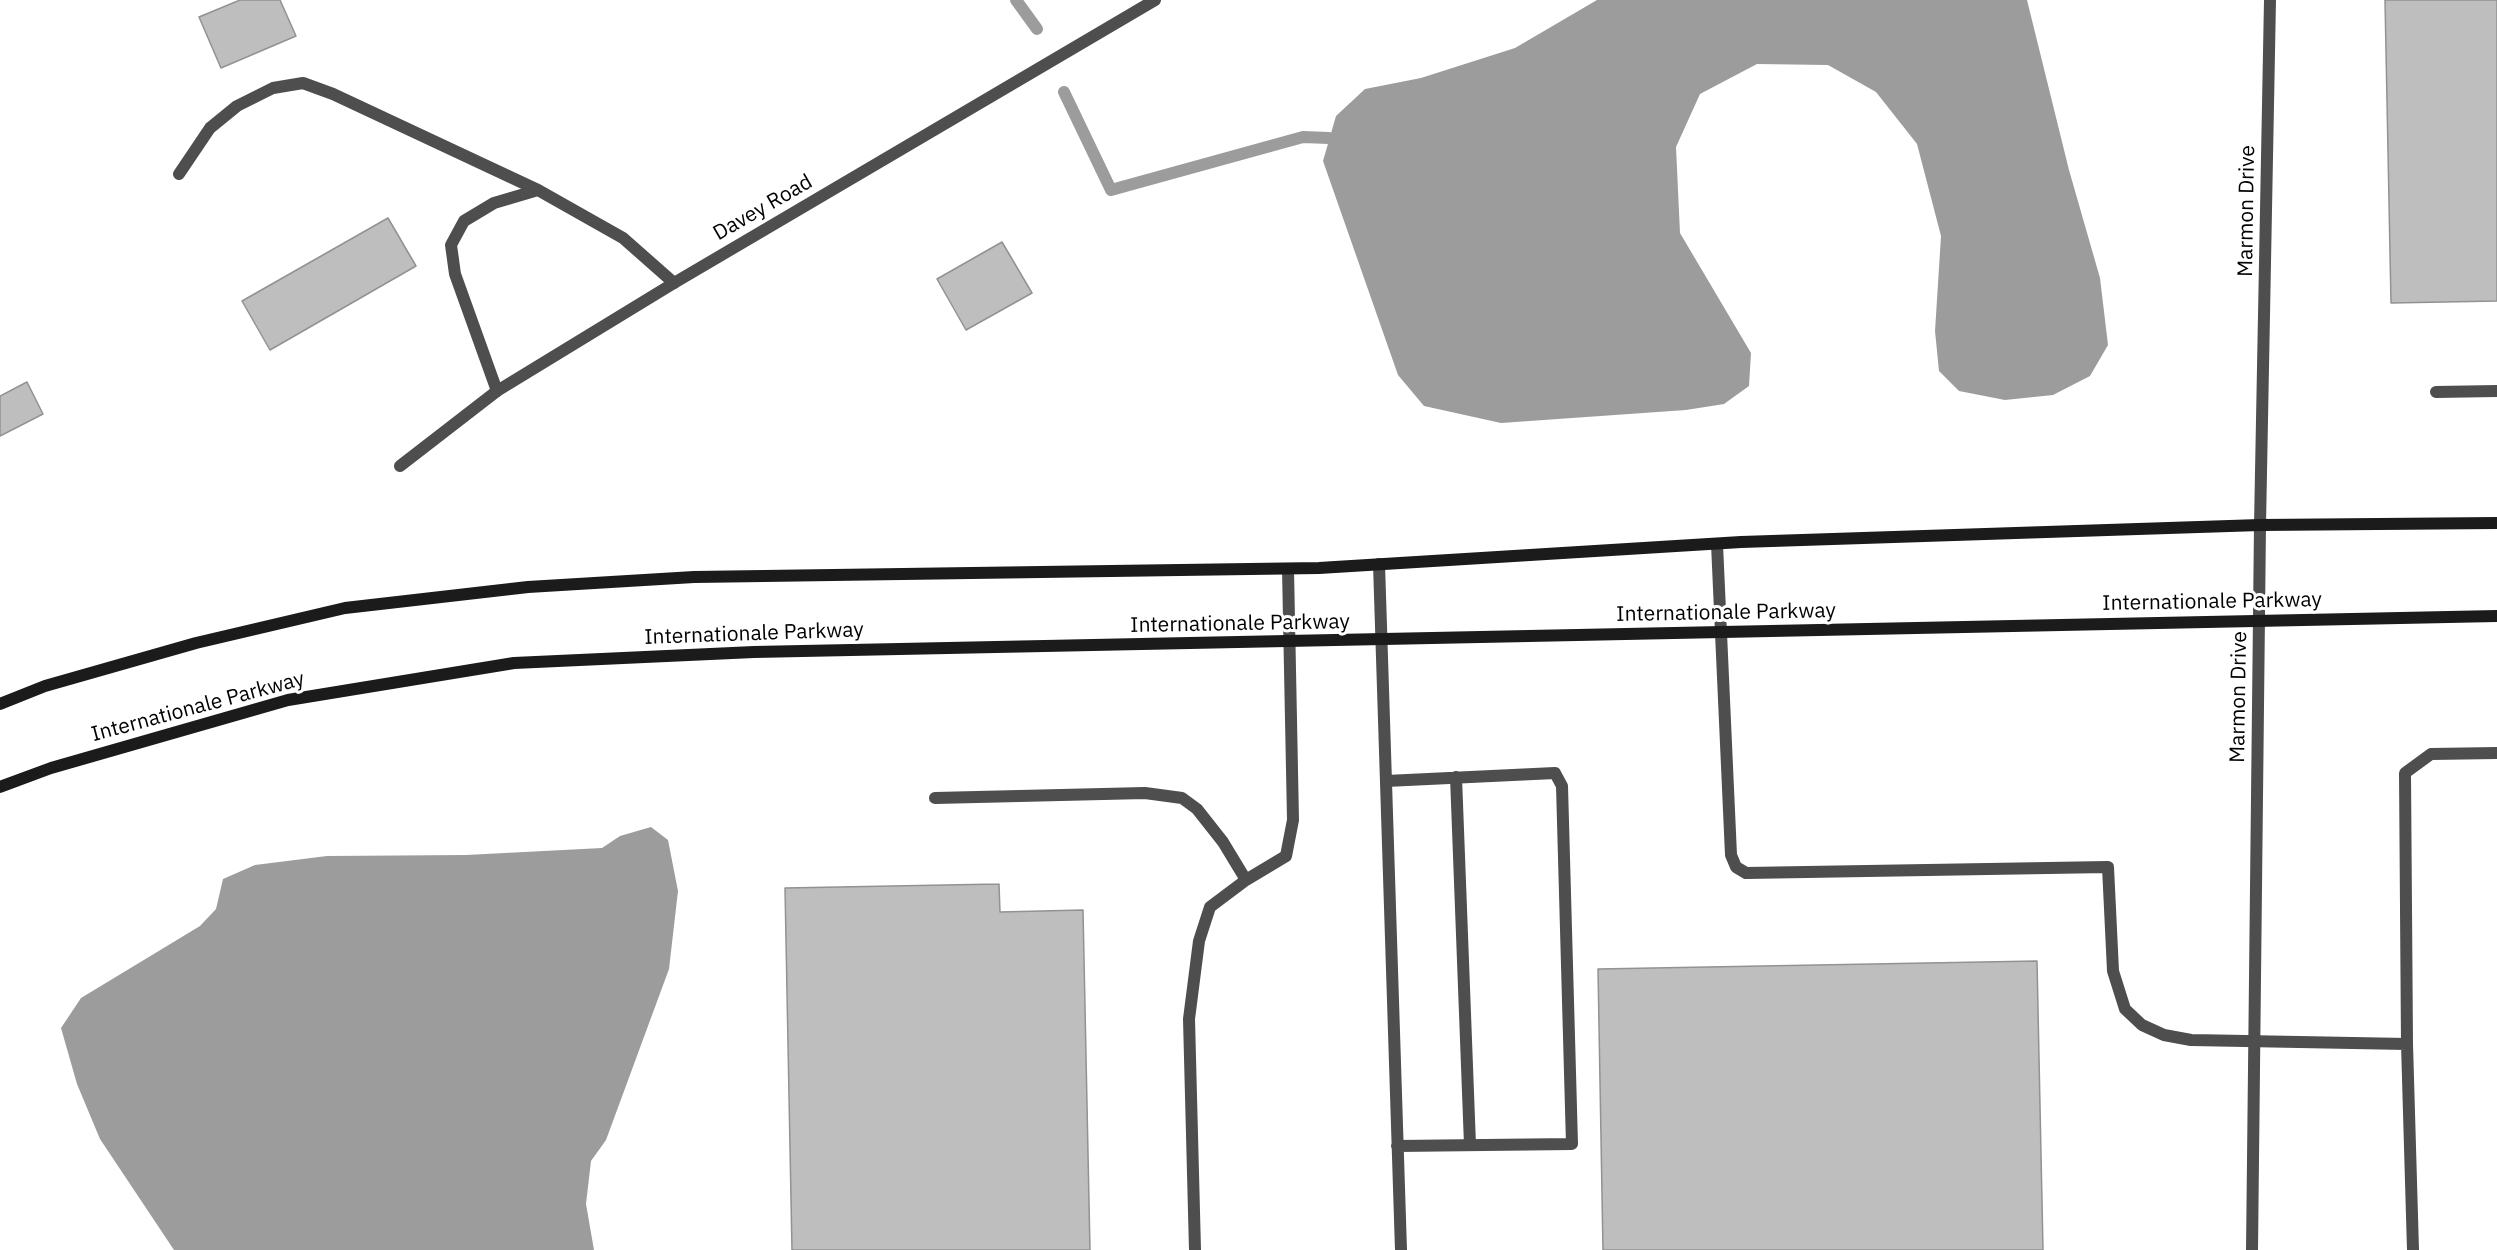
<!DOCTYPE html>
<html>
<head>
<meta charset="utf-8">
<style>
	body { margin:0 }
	canvas { display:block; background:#fff }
</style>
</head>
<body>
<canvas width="2497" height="1250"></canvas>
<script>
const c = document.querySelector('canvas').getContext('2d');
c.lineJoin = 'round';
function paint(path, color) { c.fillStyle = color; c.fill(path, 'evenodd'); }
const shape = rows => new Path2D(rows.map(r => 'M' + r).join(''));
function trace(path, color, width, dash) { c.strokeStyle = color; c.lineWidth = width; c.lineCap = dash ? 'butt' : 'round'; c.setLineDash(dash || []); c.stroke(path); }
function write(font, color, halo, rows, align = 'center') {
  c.font = font + ' "IBM Plex Sans",sans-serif'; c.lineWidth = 6; c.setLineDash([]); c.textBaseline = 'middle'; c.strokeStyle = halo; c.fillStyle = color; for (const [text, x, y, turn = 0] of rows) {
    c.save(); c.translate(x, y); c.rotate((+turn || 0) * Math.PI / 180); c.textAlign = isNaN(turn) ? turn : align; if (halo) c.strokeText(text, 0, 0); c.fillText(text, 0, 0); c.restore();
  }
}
const water = shape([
	[1597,0,2027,0,2069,170,2100,278,2108,345,2090,376,2053,395,2005,400,1959,391,1939,371,1935,331,1941,236,1917,144,1876,92,1828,65,1757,64,1700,94,1676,147,1680,233,1751,353,1749,386,1724,404,1686,410,1501,423,1424,406,1398,375,1323,161,1336,116,1365,89,1421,78,1515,48],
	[651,827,668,840,678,891,669,969,606,1140,591,1161,586,1204,594,1250,174,1250,100,1139,77,1084,61,1028,81,998,200,926,216,909,223,879,255,865,327,856,466,855,602,848,620,836]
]);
const stream = shape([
	[1016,0,1037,29],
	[1064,92,1111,190,1303,137,1329,138]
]);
const building = shape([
	[240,0,280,0,296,36,221,68,199,17,240,0],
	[2385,0,2497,0,2497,301,2391,303,2385,0],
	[388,218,416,266,270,350,242,301,388,218],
	[1002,242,1032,293,966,330,937,279,1002,242],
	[27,382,43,414,0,436,0,396,27,382],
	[999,884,1000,912,1083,910,1090,1250,792,1250,785,888,999,884],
	[2037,961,2043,1250,1603,1250,1598,969,2037,961]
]);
const lane = shape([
	[179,174,210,128,237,106,273,88,303,83,333,94,538,190,623,238,674,283],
	[497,391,455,274,451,245,464,221,494,203,538,190],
	[2436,392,2497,391],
	[1717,544,1731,855,1736,867,1746,873,2108,867,2113,971,2125,1009,2142,1025,2164,1035,2191,1040,2407,1044],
	[1379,564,1401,1250],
	[1456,777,1470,1145],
	[1386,781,1555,773,1562,786,1572,1144,1397,1146],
	[935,798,1145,793,1182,798,1197,809,1223,842,1246,880],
	[1195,1250,1189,1019,1199,941,1210,907,1246,880,1286,856,1293,820,1288,569],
	[2413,1250,2407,1044,2405,773,2431,754,2497,753]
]);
const street = shape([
	[400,466,497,391,674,283,1155,0],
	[2252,1250,2260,525,2270,0]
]);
const secondary = shape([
	[0,704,45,686,196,643,345,608,528,587,694,577,1319,568,1741,542,2260,525,2497,523],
	[0,787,51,768,288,700,514,663,754,652,2497,616]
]);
const streetNames = [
	["Davey Road",763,208,-30],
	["Marmon Drive",2247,211,-89],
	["Internationale Parkway",2212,602,-1],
	["Internationale Parkway",1726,613,-1],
	["Internationale Parkway",1240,624,-1],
	["Internationale Parkway",754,634,-2],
	["Marmon Drive",2239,697,-89],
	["Internationale Parkway",198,707,-15]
];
paint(water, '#9c9c9c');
trace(stream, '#9c9c9c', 12);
paint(building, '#bebebe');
trace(building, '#929292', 1.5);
trace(lane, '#4e4e4e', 12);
trace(street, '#4e4e4e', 12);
trace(secondary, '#1b1b1b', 12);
write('21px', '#000', '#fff', streetNames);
</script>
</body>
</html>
